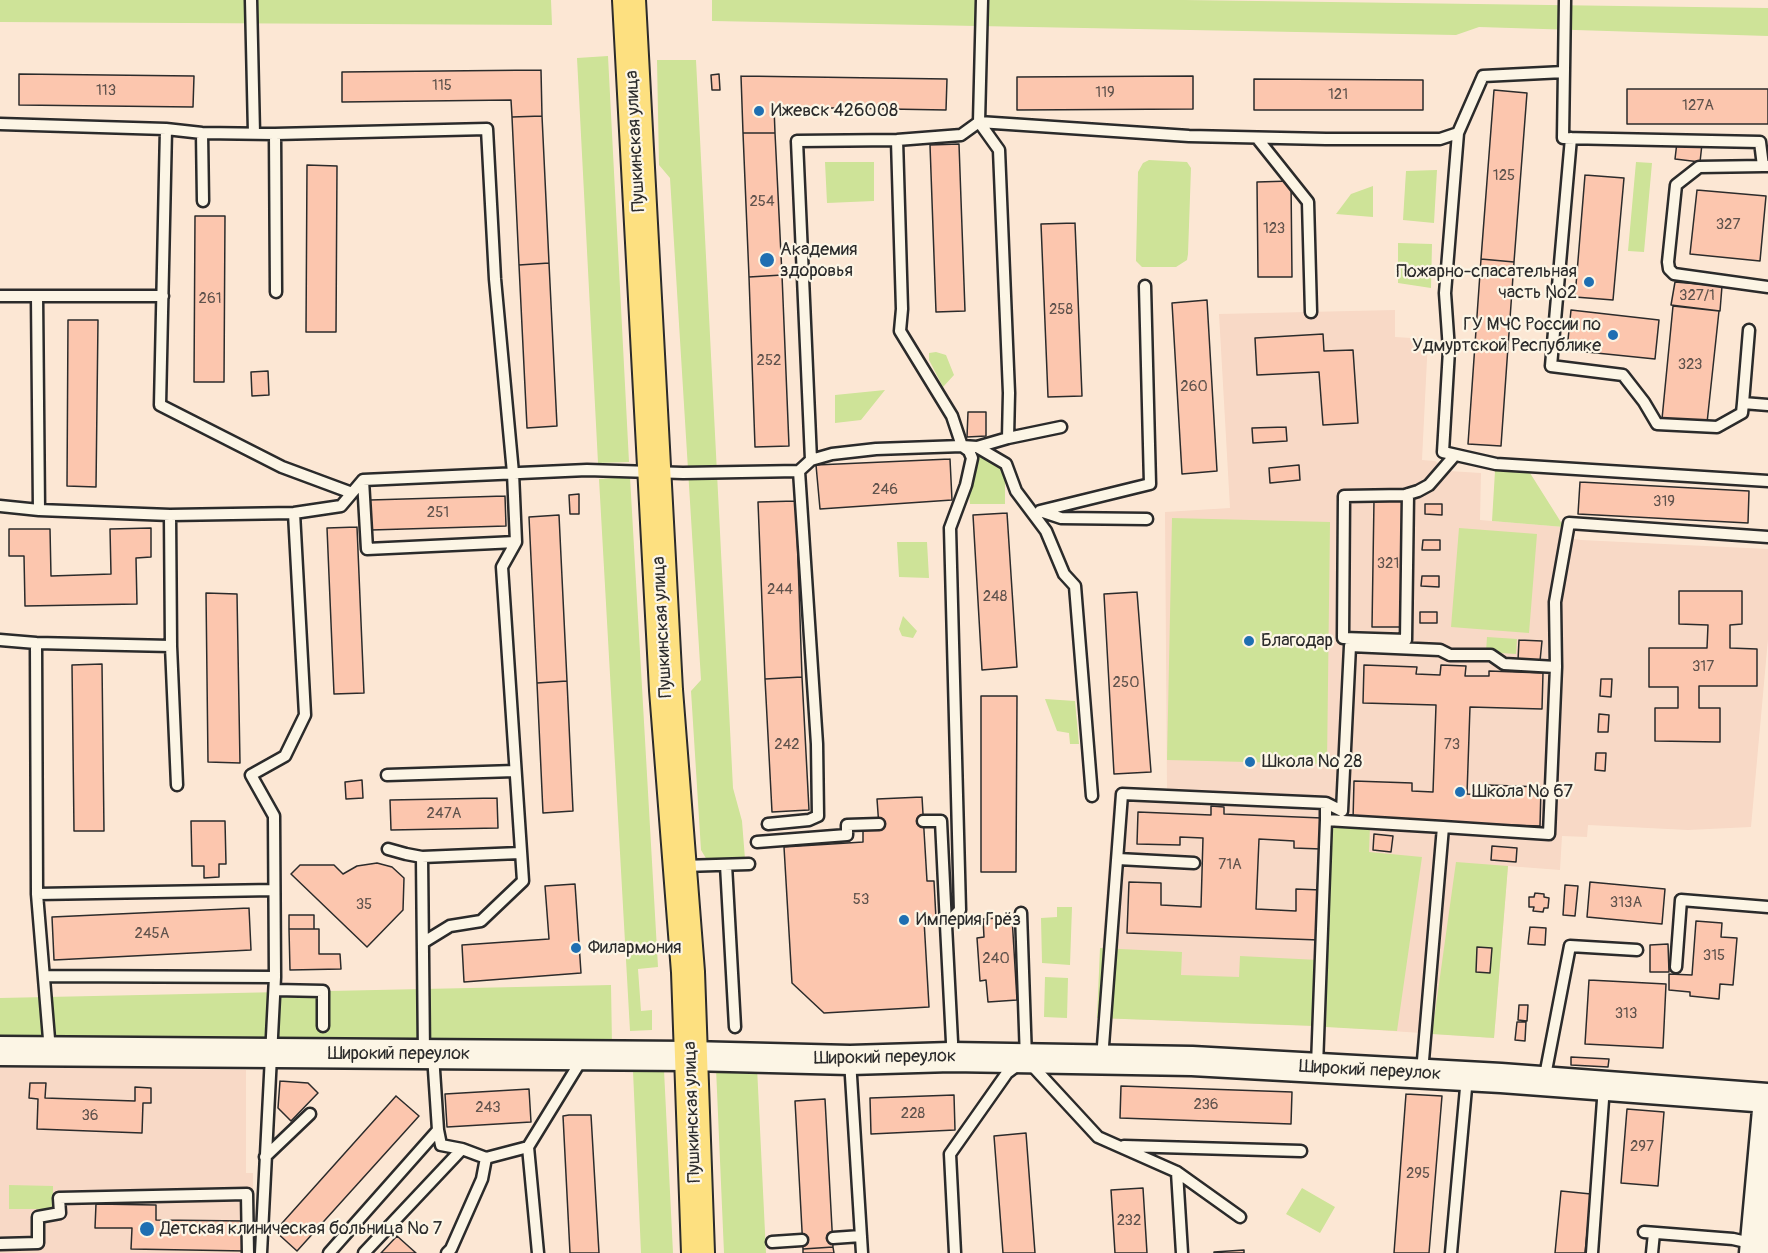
<!DOCTYPE html>
<html>
<head>
<meta charset="utf-8">
<style>
	body { margin:0 }
	canvas { display:block; background:#fce7d4 }
</style>
</head>
<body>
<canvas width="1768" height="1253"></canvas>
<script>
const c = document.querySelector('canvas').getContext('2d');
c.lineJoin = 'round';
function paint(path, color) { c.fillStyle = color; c.fill(path, 'evenodd'); }
const shape = rows => new Path2D(rows.map(r => 'M' + r).join(''));
function trace(path, color, width, dash) { c.strokeStyle = color; c.lineWidth = width; c.lineCap = dash ? 'butt' : 'round'; c.setLineDash(dash || []); c.stroke(path); }
function write(font, color, halo, rows, align = 'center') {
  c.font = font + ' Pangolin,sans-serif'; c.lineWidth = 4.5; c.setLineDash([]); c.textBaseline = 'middle'; c.strokeStyle = halo; c.fillStyle = color; for (const [text, x, y, turn = 0] of rows) {
    c.save(); c.translate(x, y); c.rotate((+turn || 0) * Math.PI / 180); c.textAlign = isNaN(turn) ? turn : align; if (halo) c.strokeText(text, 0, 0); c.fillText(text, 0, 0); c.restore();
  }
}
const built = shape([
	[1395,310,1395,337,1428,339,1422,460,1435,461,1449,471,1481,473,1480,520,1564,527,1574,539,1581,540,1768,549,1768,639,1751,827,1688,830,1588,825,1587,837,1562,836,1560,870,1508,866,1494,1038,1319,1026,1097,1018,1114,790,1167,792,1165,512,1230,508,1219,314],
	[0,1063,246,1070,246,1173,253,1173,253,1253,0,1253]
]);
const green = shape([
	[0,0,551,0,552,25,0,22],
	[712,0,1184,0,1768,8,1768,36,1479,27,1456,35,712,21],
	[608,56,629,462,598,463,577,58],
	[657,60,696,60,733,788,742,821,745,859,707,860,701,850,691,691,701,680,670,178,659,165],
	[1149,160,1187,162,1191,168,1188,254,1187,260,1176,267,1142,267,1136,261,1138,172,1143,163],
	[825,162,874,162,874,201,827,203],
	[1636,162,1652,163,1644,252,1628,251],
	[1437,170,1434,223,1403,220,1406,171],
	[1373,186,1373,217,1336,214,1351,194],
	[1398,243,1432,244,1431,288,1398,283],
	[936,352,946,355,954,375,943,387,929,360,929,353],
	[885,390,861,420,835,423,835,395],
	[974,453,980,453,996,462,1002,468,1005,481,1005,504,970,504,969,492,977,465,977,458],
	[1495,471,1530,473,1564,527,1492,521],
	[630,477,658,967,638,969,641,1011,652,1010,652,1030,630,1031,599,479],
	[1172,518,1330,522,1327,764,1167,760],
	[1459,528,1537,534,1529,633,1451,627],
	[897,542,927,542,929,578,899,577],
	[903,616,917,631,913,638,902,636,899,629],
	[1487,637,1517,639,1516,654,1486,652],
	[1045,699,1075,701,1079,744,1070,744,1069,733,1057,731],
	[1330,824,1370,825,1369,852,1422,857,1397,1031,1326,1027],
	[1456,862,1508,866,1494,1038,1432,1034],
	[1057,907,1072,907,1070,965,1042,963,1041,918,1057,917],
	[1100,948,1182,952,1181,975,1239,977,1240,956,1318,960,1315,1026,1097,1018],
	[1045,977,1068,978,1067,1018,1044,1017],
	[611,985,612,1045,0,1038,0,998],
	[757,1067,766,1253,724,1253,716,1068],
	[664,1070,673,1253,641,1253,633,1071],
	[9,1185,53,1186,53,1209,9,1209],
	[1302,1188,1335,1207,1320,1233,1286,1214]
]);
const building = shape([
	[541,70,542,116,512,117,511,100,342,102,342,72,541,70],
	[19,74,194,76,193,107,19,105,19,74],
	[719,74,720,90,712,90,711,75,719,74],
	[741,76,947,79,946,110,774,107,775,133,743,133,741,76],
	[1193,76,1193,109,1017,110,1017,77,1193,76],
	[1254,79,1423,80,1423,110,1254,110,1254,79],
	[1627,89,1768,89,1768,124,1627,124,1627,89],
	[1494,90,1527,93,1514,262,1481,259,1494,90],
	[542,116,549,263,519,265,512,117,542,116],
	[743,133,775,133,782,275,749,277,743,133],
	[1677,142,1702,144,1700,162,1675,159,1677,142],
	[959,144,965,311,936,312,930,145,959,144],
	[307,165,337,166,336,332,306,332,307,165],
	[1585,175,1624,178,1613,300,1575,297,1585,175],
	[1291,181,1292,277,1258,277,1257,182,1291,181],
	[1697,190,1766,196,1760,261,1690,254,1697,190],
	[195,216,225,216,224,382,194,382,195,216],
	[1075,223,1082,396,1048,397,1041,224,1075,223],
	[1481,259,1514,262,1501,446,1468,444,1481,259],
	[549,263,557,426,527,428,519,265,549,263],
	[782,275,789,446,755,447,749,277,782,275],
	[1675,282,1722,286,1720,311,1671,305,1675,282],
	[1207,300,1217,471,1182,474,1172,303,1207,300],
	[1673,306,1719,311,1707,423,1662,419,1673,306],
	[1571,310,1659,320,1655,359,1567,350,1571,310],
	[68,320,98,320,96,487,67,486,68,320],
	[1323,334,1324,351,1353,350,1358,423,1323,425,1319,372,1257,375,1255,338,1323,334],
	[268,371,269,395,252,396,251,372,268,371],
	[968,412,986,412,986,436,967,437,968,412],
	[1286,427,1287,441,1253,443,1252,428,1286,427],
	[950,459,952,500,820,509,816,465,950,459],
	[1299,465,1300,480,1270,483,1269,468,1299,465],
	[1580,482,1749,491,1748,523,1578,514,1580,482],
	[579,494,579,514,570,514,569,495,579,494],
	[505,496,506,526,371,530,370,500,505,496],
	[1374,500,1405,501,1402,627,1372,627,1374,500],
	[796,501,802,677,765,679,758,502,796,501],
	[1425,504,1442,504,1442,515,1425,514,1425,504],
	[1007,513,1017,667,982,670,973,515,1007,513],
	[559,515,567,681,537,683,529,517,559,515],
	[357,527,364,693,334,694,327,528,357,527],
	[151,528,151,557,136,558,137,604,25,606,24,556,9,556,9,529,50,529,51,576,111,574,110,529,151,528],
	[1423,540,1440,540,1440,550,1422,550,1423,540],
	[1422,576,1439,576,1439,587,1421,586,1422,576],
	[1679,591,1742,591,1742,624,1730,625,1730,648,1757,649,1757,686,1699,686,1699,708,1720,708,1720,742,1655,741,1655,708,1678,708,1678,687,1649,687,1649,648,1707,648,1708,625,1679,624,1679,591],
	[1137,592,1151,772,1114,774,1104,594,1137,592],
	[206,593,237,594,240,763,208,762,206,593],
	[1420,612,1437,612,1437,623,1420,623,1420,612],
	[1519,640,1542,641,1540,661,1518,660,1519,640],
	[102,664,104,831,74,831,72,665,102,664],
	[1364,665,1417,667,1416,674,1440,675,1441,665,1466,666,1465,676,1489,676,1489,671,1543,673,1542,709,1470,707,1467,794,1487,795,1488,785,1541,787,1540,826,1353,820,1354,781,1412,783,1412,791,1433,792,1436,705,1363,703,1364,665],
	[802,677,809,810,772,812,765,679,802,677],
	[1601,679,1612,679,1611,697,1600,696,1601,679],
	[567,681,573,811,543,813,537,683,567,681],
	[981,696,1017,696,1016,872,981,872,981,696],
	[1599,714,1609,715,1608,732,1598,732,1599,714],
	[1596,753,1606,753,1605,771,1595,770,1596,753],
	[362,780,363,798,346,799,345,782,362,780],
	[922,797,927,881,934,881,936,919,924,920,929,1007,824,1013,792,983,784,847,863,842,863,828,879,827,877,799,922,797],
	[497,798,498,828,391,830,390,800,497,798],
	[1211,806,1224,807,1224,814,1322,818,1321,849,1294,848,1294,841,1259,839,1256,909,1296,911,1296,889,1321,890,1319,940,1127,933,1129,882,1161,883,1161,905,1201,907,1203,838,1180,837,1180,845,1137,844,1138,812,1211,815,1211,806],
	[191,821,225,821,226,864,219,864,219,877,204,878,204,866,192,866,191,821],
	[1374,834,1393,836,1391,852,1373,850,1374,834],
	[1492,846,1517,848,1516,862,1491,860,1492,846],
	[377,863,392,867,404,878,403,910,367,947,291,874,300,865,334,865,343,874,357,866,377,863],
	[1590,882,1665,889,1662,924,1587,917,1590,882],
	[575,884,581,973,464,982,462,945,549,939,545,886,575,884],
	[1565,885,1578,886,1575,916,1563,915,1565,885],
	[1535,893,1544,894,1544,897,1549,898,1548,908,1544,908,1543,912,1533,911,1534,907,1529,907,1529,897,1534,897,1535,893],
	[249,908,251,950,54,960,52,917,249,908],
	[289,915,314,915,314,929,289,929,289,915],
	[1012,917,1017,1000,988,1002,986,980,980,981,977,938,984,937,983,919,1012,917],
	[1696,921,1722,923,1721,937,1737,938,1733,985,1720,984,1719,999,1690,996,1690,992,1669,990,1669,974,1692,975,1696,921],
	[1530,927,1546,928,1545,945,1528,944,1530,927],
	[289,929,319,929,319,954,340,954,341,969,290,970,289,929],
	[1668,944,1669,972,1650,972,1650,945,1668,944],
	[1477,947,1492,948,1490,973,1476,972,1477,947],
	[1589,980,1666,984,1663,1048,1585,1044,1589,980],
	[1519,1005,1528,1005,1527,1021,1518,1020,1519,1005],
	[1517,1022,1526,1022,1525,1041,1515,1040,1517,1022],
	[1571,1057,1609,1059,1608,1067,1571,1065,1571,1057],
	[280,1081,308,1083,318,1093,291,1121,278,1108,280,1081],
	[30,1083,46,1083,45,1098,135,1101,135,1087,151,1088,151,1103,143,1103,142,1133,37,1129,38,1099,29,1098,30,1083],
	[1121,1086,1292,1092,1291,1124,1120,1118,1121,1086],
	[529,1089,531,1122,447,1127,445,1094,529,1089],
	[1406,1094,1442,1096,1429,1253,1394,1253,1406,1094],
	[954,1095,955,1130,871,1134,870,1098,954,1095],
	[396,1096,419,1116,297,1251,275,1231,396,1096],
	[825,1099,833,1247,803,1249,795,1101,825,1099],
	[1627,1109,1664,1112,1658,1186,1621,1183,1627,1109],
	[569,1115,591,1115,599,1253,570,1253,563,1116,569,1115],
	[1026,1133,1035,1253,1003,1253,994,1136,1026,1133],
	[1143,1188,1147,1253,1115,1253,1111,1190,1143,1188],
	[1561,1191,1591,1194,1585,1253,1555,1253,1561,1191],
	[96,1204,156,1205,156,1220,246,1221,246,1251,131,1249,132,1228,95,1228,96,1204],
	[397,1236,416,1253,381,1253,397,1236],
	[833,1247,834,1253,803,1253,803,1249,833,1247],
	[1244,1250,1244,1253,1214,1253,1214,1252,1244,1250]
]);
const lane = shape([
	[251,0,254,133],
	[1565,0,1563,138,1760,142,1763,166,1768,166],
	[0,124,166,129,202,133,275,134,487,129,495,279,513,473,516,542,502,567,523,881,481,921,450,926,424,942],
	[166,129,160,405,282,467,352,493],
	[202,133,203,201],
	[1458,133,1445,293,1449,350,1443,452,1496,464,1768,481],
	[275,134,276,292],
	[1257,138,1308,202,1311,312],
	[1571,138,1551,366,1623,375,1644,402,1657,424,1717,427,1742,413,1743,403],
	[897,140,902,309,900,331,952,416,962,446,969,451,972,458,966,485,950,528,960,910,946,925,952,1042,951,1054],
	[1763,166,1699,167,1676,185,1668,262,1669,269,1674,274,1768,287],
	[0,296,163,296],
	[37,296,39,510],
	[1749,330,1743,403,1768,405],
	[1008,438,1061,427],
	[977,447,1008,438,1009,393,999,150,979,122,982,0],
	[811,460,832,454,876,449,962,446,977,447,1006,464,1016,491,1046,531,1064,574,1075,586,1092,796],
	[363,480,367,549,516,542],
	[1408,494,1406,640,1343,638,1344,496,1405,495,1418,491,1429,485,1455,455],
	[0,506,39,510,170,515,294,513,341,506,363,480,587,470,683,473,799,471,811,460,797,141,897,140,961,135,979,122,1189,136,1326,139,1440,139,1458,133,1483,76,1564,72],
	[1040,511,1150,484,1145,286],
	[1040,511,1061,518,1147,519],
	[0,640,36,643],
	[171,646,177,785],
	[387,775,515,771],
	[1326,803,1342,811,1350,646,1440,650,1450,655,1491,655,1504,664,1556,667],
	[923,821,941,821,946,925],
	[768,824,809,820,818,816,817,744,799,471],
	[1443,827,1549,834,1556,667,1555,602,1569,523,1768,537],
	[757,842,847,835,847,825,879,824],
	[388,849,406,854,422,857,520,853],
	[422,857,424,1054],
	[1118,859,1194,863],
	[726,865,735,1027],
	[683,866,749,864],
	[37,894,274,890],
	[1021,913,1026,1059,1098,1137,1177,1172,1240,1217],
	[1676,967,1681,900,1768,907],
	[45,976,275,977],
	[275,990,323,991,323,1026],
	[50,1051,37,894,36,643,171,646,170,515],
	[1102,1059,1122,794,1326,803,1326,820,1443,827,1422,1072],
	[850,1060,862,1253],
	[1317,1066,1326,820],
	[1544,1081,1570,946,1637,950],
	[438,1130,441,1145,462,1149,486,1158,528,1147],
	[1124,1146,1301,1151],
	[265,1157,310,1114],
	[1177,1172,1182,1253],
	[1644,1232,1733,1239,1755,1244],
	[833,1238,861,1236],
	[772,1242,802,1240],
	[0,1244,38,1243,38,1217,60,1213,59,1198,247,1194,248,1253],
	[261,1253,275,977,274,816,251,775,285,756,305,715,294,513],
	[329,1253,438,1130,433,1055],
	[364,1253,462,1149],
	[447,1253,451,1249,482,1179,486,1158],
	[538,1253,528,1147,582,1059],
	[955,1253,950,1154,1007,1073,1019,1064],
	[1451,1253,1467,1077],
	[1592,1253,1604,1086],
	[1652,1253,1654,1233]
]);
const secondary = shape([
	[0,1051,690,1056,850,1060,951,1057,1192,1061,1501,1078,1768,1098],
	[1754,1253,1768,1099]
]);
const primary = shape([
	[629,0,666,690,688,972,698,1253]
]);
const markers = [
	[759,111,6,"#1f6fb2"],
	[767,260,8,"#1f6fb2"],
	[1589,282,6,"#1f6fb2"],
	[1613,335,6,"#1f6fb2"],
	[1249,641,6,"#1f6fb2"],
	[1250,762,6,"#1f6fb2"],
	[1460,792,6,"#1f6fb2"],
	[904,920,6,"#1f6fb2"],
	[576,948,6,"#1f6fb2"],
	[147,1229,8,"#1f6fb2"]
];
const numberNames = [
	["115",442,86],
	["113",106,91],
	["119",1105,93],
	["121",1338,95],
	["127А",1698,106],
	["125",1504,176],
	["254",762,202],
	["327",1728,225],
	["123",1274,229],
	["327/1",1697,296],
	["261",210,299],
	["258",1061,310],
	["252",769,361],
	["323",1690,365],
	["260",1194,387],
	["246",885,490],
	["319",1664,502],
	["251",438,513],
	["321",1388,564],
	["244",780,590],
	["248",995,597],
	["317",1703,667],
	["250",1126,683],
	["242",787,745],
	["73",1452,745],
	["247А",444,814],
	["71А",1230,865],
	["53",861,900],
	["313А",1626,903],
	["35",364,905],
	["245А",152,934],
	["315",1714,956],
	["240",996,959],
	["313",1626,1014],
	["236",1206,1105],
	["243",488,1108],
	["228",913,1114],
	["36",90,1116],
	["297",1642,1147],
	["295",1418,1174],
	["232",1129,1221]
];
const poiNames = [
	["Ижевск 426008",771,111],
	["Академия",780,250],
	["здоровья",780,271],
	["Пожарно-спасательная",1577,272,"right"],
	["часть №2",1577,293,"right"],
	["ГУ МЧС России по",1601,325,"right"],
	["Удмуртской Республике",1601,346,"right"],
	["Благодар",1261,641],
	["Школа № 28",1262,762],
	["Школа № 67",1472,792],
	["Империя Грёз",916,920],
	["Филармония",588,948],
	["Детская клиническая больница № 7",160,1229]
];
const streetNames = [
	["Пушкинская улица",636,141,-93],
	["Пушкинская улица",663,627,-93],
	["Широкий переулок",399,1054],
	["Широкий переулок",885,1058,-1],
	["Широкий переулок",1370,1071,3],
	["Пушкинская улица",693,1112,-92]
];
paint(built, '#f8d9c6');
paint(green, '#cee398');
paint(building, '#fcc6ae');
trace(building, '#2b2b2b', 1.5);
trace(lane, '#2b2b2b', 15);
trace(secondary, '#2b2b2b', 33);
trace(primary, '#2b2b2b', 36);
trace(lane, '#fcf5e5', 10);
trace(secondary, '#fcf5e5', 28);
trace(primary, '#fde080', 32);
for (const [x, y, r, color] of markers) { const dot = new Path2D(); dot.arc(x, y, r, 0, 2 * Math.PI); c.fillStyle = color; c.fill(dot); trace(dot, '#fcf5e5', 2); }
write('15px', '#5f524c', null, numberNames);
write('18px', '#2b2b2b', '#fcf5e5', poiNames, 'left');
write('18px', '#2b2b2b', '#fcf5e5', streetNames);
</script>
</body>
</html>
